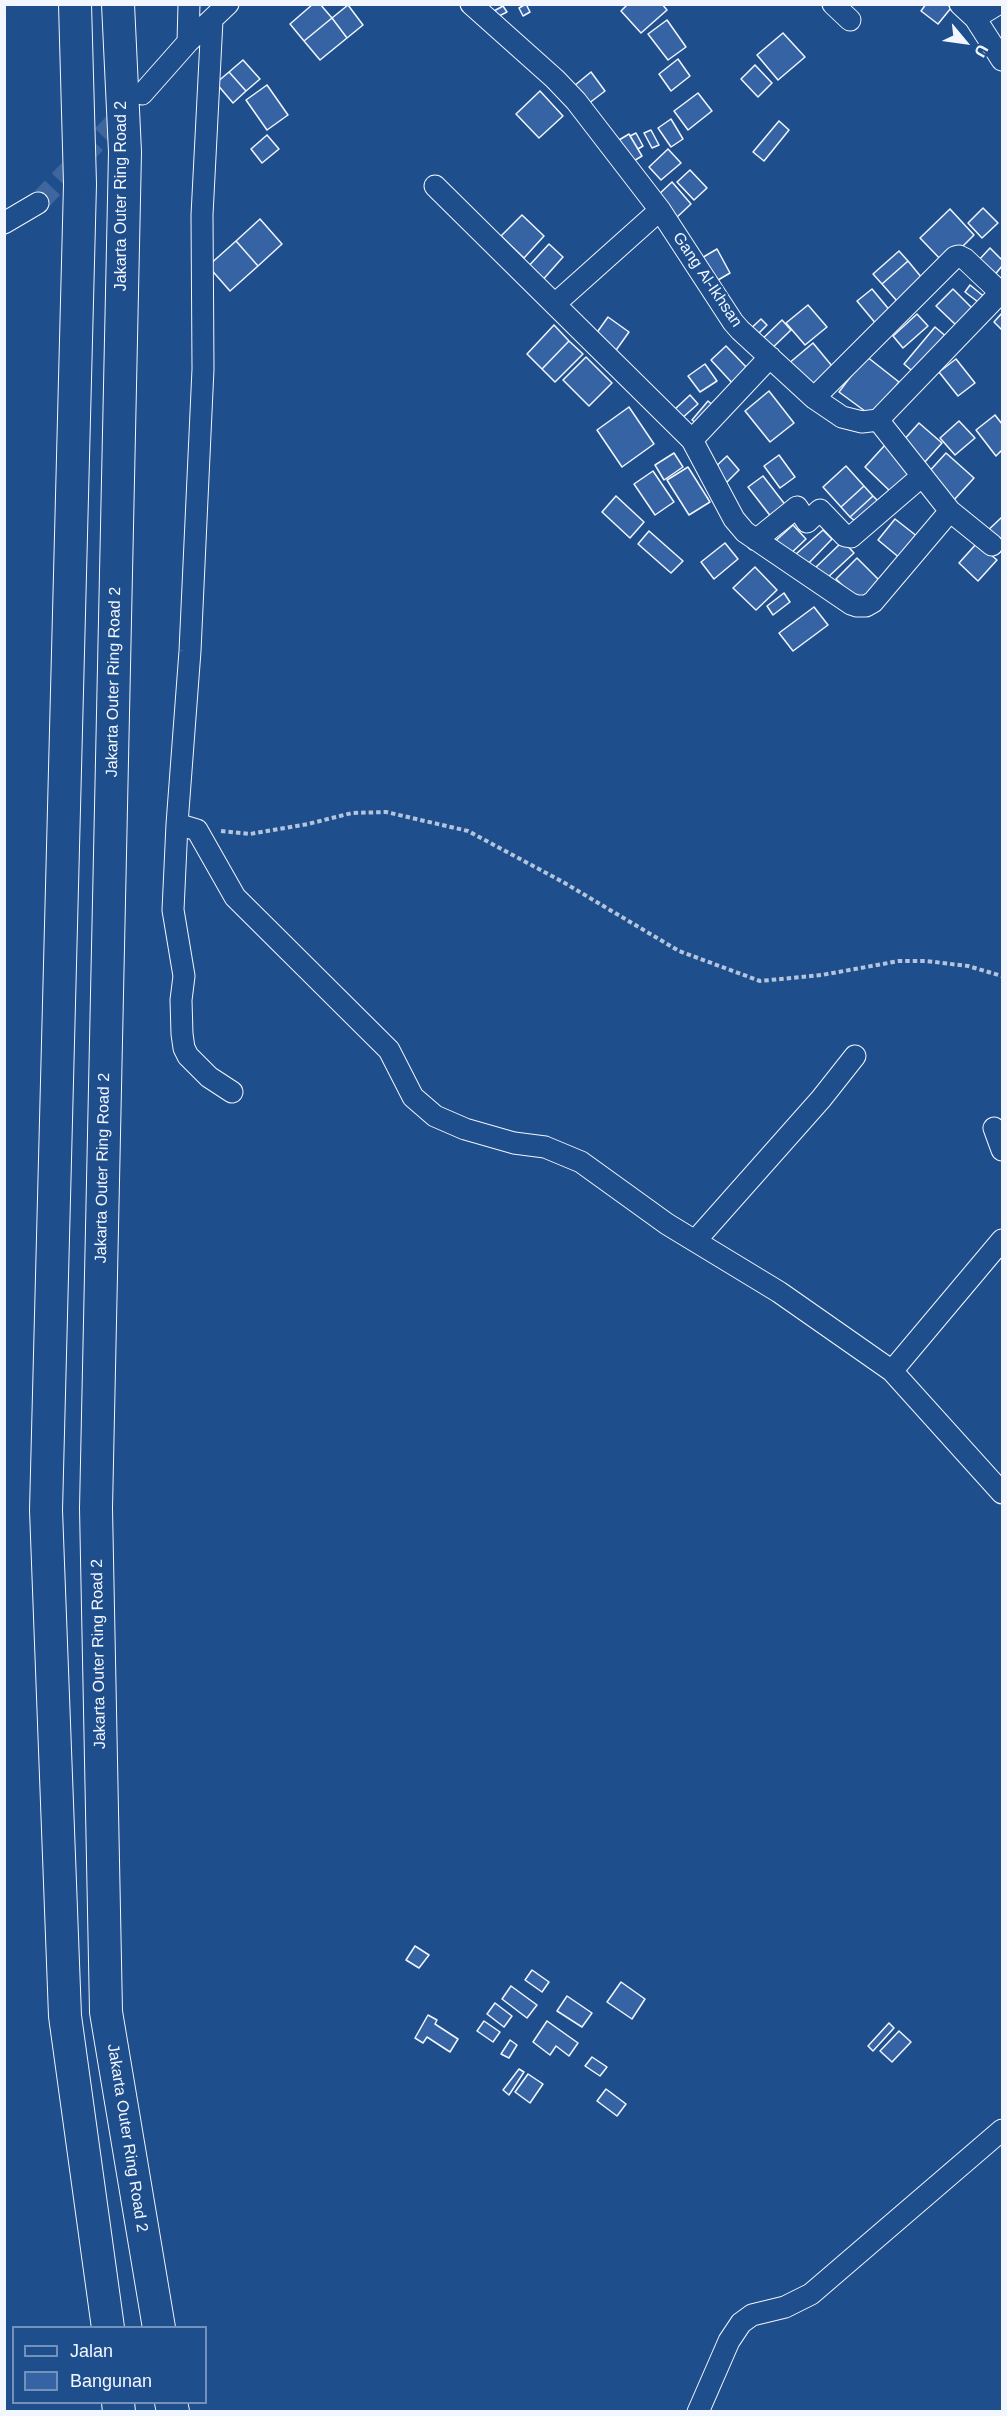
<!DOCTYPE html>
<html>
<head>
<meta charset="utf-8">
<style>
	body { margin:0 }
	#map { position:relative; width:1007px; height:2416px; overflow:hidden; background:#1f4e8c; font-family:Arial,sans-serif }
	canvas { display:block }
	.frame { position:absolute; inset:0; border:6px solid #f2f6ff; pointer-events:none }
	.legend { position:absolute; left:12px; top:2326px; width:195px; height:78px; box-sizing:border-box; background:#1f4e8c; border:2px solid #7391ba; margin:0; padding:8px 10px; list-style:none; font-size:18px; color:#f2f6ff }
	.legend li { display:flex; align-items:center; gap:12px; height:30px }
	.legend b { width:30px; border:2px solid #7391ba }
	.north { position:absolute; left:935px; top:12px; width:60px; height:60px; -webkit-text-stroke:4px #1f4e8c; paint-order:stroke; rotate:119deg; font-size:16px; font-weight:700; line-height:24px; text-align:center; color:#f2f6ff }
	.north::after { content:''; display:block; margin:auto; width:21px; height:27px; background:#f2f6ff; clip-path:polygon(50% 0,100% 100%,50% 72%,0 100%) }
</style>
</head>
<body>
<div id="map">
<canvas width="1007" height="2416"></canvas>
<div class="frame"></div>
<ul class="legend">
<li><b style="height:8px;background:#1f4e8c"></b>Jalan</li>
<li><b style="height:16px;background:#3563a3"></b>Bangunan</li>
</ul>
<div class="north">U</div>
</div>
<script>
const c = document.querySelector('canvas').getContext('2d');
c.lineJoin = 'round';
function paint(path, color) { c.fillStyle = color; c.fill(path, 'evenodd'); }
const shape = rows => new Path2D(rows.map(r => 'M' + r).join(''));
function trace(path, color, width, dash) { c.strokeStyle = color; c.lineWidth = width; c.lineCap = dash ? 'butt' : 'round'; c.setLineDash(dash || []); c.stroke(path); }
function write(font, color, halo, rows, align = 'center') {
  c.font = font + ' Arial,sans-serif'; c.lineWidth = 4.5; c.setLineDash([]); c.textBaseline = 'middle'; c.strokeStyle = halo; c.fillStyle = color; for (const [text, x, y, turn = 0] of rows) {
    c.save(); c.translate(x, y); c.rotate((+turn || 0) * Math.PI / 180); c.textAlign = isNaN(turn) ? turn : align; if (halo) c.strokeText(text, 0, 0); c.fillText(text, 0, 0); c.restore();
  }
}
const building = shape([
	[313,4,320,4,332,18,304,41,290,24,313,4],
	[526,4,530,12,523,16,519,8,526,4],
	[628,4,662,4,667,10,641,33,621,11,628,4],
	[926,4,947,4,951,8,938,24,921,11,926,4],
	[348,5,363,25,347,38,332,18,348,5],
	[503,6,507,12,497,17,494,11,503,6],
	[332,18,347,38,320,60,304,41,332,18],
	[667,20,686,47,668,60,648,34,667,20],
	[783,33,805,57,778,80,757,55,783,33],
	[678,59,690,76,671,91,659,74,678,59],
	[243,60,260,79,246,91,229,72,243,60],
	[755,65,772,83,758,97,741,79,755,65],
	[229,72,246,91,233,103,216,83,229,72],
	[591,72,605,91,588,104,574,86,591,72],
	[267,85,288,115,267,130,246,100,267,85],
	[540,91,563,116,539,138,516,114,540,91],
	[698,93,712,111,688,130,674,111,698,93],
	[671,119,683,139,671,147,658,128,671,119],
	[779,121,789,130,764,161,753,152,779,121],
	[651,130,659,145,652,148,644,133,651,130],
	[636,133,643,146,638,149,630,136,636,133],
	[629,134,642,156,627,165,614,143,629,134],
	[267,135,279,149,262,163,251,149,267,135],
	[668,149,681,163,661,180,649,167,668,149],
	[690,170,707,188,694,200,677,182,690,170],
	[672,182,691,204,676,218,657,196,672,182],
	[983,208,998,223,982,238,968,223,983,208],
	[950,209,974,235,945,264,920,238,950,209],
	[522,215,544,236,524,258,501,236,522,215],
	[260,219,282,244,258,266,236,241,260,219],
	[236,241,258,266,230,291,208,266,236,241],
	[549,244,563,257,540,283,526,269,549,244],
	[990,248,1002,260,1002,266,993,277,977,262,990,248],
	[717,249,730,273,713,283,700,259,717,249],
	[899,251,908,261,882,284,873,274,899,251],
	[908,261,922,278,897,301,882,284,908,261],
	[970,285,987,299,982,305,965,292,970,285],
	[872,289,892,313,877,325,857,301,872,289],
	[953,289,974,310,958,327,936,306,953,289],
	[808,305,827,327,805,345,786,323,808,305],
	[1002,313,1002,330,994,322,1002,313],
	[917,314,928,326,903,348,893,336,917,314],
	[608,317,629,332,614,353,593,338,608,317],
	[761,319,767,325,755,337,748,331,761,319],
	[782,320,791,330,767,353,758,343,782,320],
	[554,325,569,341,542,369,527,354,554,325],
	[935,327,948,338,917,375,904,364,935,327],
	[569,341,583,354,555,382,542,369,569,341],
	[813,343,837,372,812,392,788,364,813,343],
	[726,346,749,370,734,385,711,360,726,346],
	[866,356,899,382,873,417,839,392,866,356],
	[586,357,612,383,589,406,563,380,586,357],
	[956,359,975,383,958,396,939,372,956,359],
	[705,364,717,381,700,392,688,376,705,364],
	[769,391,794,423,770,442,745,411,769,391],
	[690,395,698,404,681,419,674,410,690,395],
	[708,401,715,407,699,425,692,420,708,401],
	[629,407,654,444,622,467,597,430,629,407],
	[995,415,1002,424,1002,450,996,456,976,430,995,415],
	[959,421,975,438,955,455,940,438,959,421],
	[919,423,942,443,923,464,901,443,919,423],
	[885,445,913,471,892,493,865,467,885,445],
	[674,453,683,467,664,480,655,465,674,453],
	[946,453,974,478,953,501,925,476,946,453],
	[779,455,795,477,780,488,764,466,779,455],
	[727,456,739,470,725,484,712,470,727,456],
	[846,466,864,486,841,507,823,487,846,466],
	[688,467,710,502,689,515,667,480,688,467],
	[653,471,674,502,655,515,634,484,653,471],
	[763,476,787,507,772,518,748,487,763,476],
	[864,486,873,496,850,517,841,507,864,486],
	[616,496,644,522,630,538,602,512,616,496],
	[873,496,882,505,860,525,850,517,873,496],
	[1002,517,1002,550,1001,552,984,534,1002,517],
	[895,519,918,537,901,559,878,540,895,519],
	[793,525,806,539,786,558,772,544,793,525],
	[823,530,832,539,806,566,796,554,823,530],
	[649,531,683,561,671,573,638,544,649,531],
	[843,541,854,553,826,579,815,568,843,541],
	[725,543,738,559,714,579,701,562,725,543],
	[977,543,997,560,978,581,959,563,977,543],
	[857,558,880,581,859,602,836,579,857,558],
	[755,567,777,590,756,610,733,588,755,567],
	[784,593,790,602,773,615,767,606,784,593],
	[814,607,828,625,793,651,779,633,814,607],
	[415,1946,429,1955,419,1968,406,1960,415,1946],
	[532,1970,549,1982,542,1992,525,1980,532,1970],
	[621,1982,645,1999,632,2019,607,2002,621,1982],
	[511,1986,537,2005,527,2018,502,1999,511,1986],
	[567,1996,592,2013,582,2027,557,2011,567,1996],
	[495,2003,512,2016,504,2027,487,2014,495,2003],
	[428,2015,437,2020,435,2024,458,2039,450,2052,427,2037,423,2043,415,2038,428,2015],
	[484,2021,500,2032,493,2042,477,2031,484,2021],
	[547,2021,578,2043,569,2056,556,2046,550,2055,533,2042,547,2021],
	[889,2023,894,2028,873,2051,868,2046,889,2023],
	[899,2031,911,2042,892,2062,880,2051,899,2031],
	[510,2040,517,2045,509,2058,501,2054,510,2040],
	[592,2057,607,2067,600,2076,585,2066,592,2057],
	[519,2069,524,2072,509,2095,503,2090,519,2069],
	[528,2074,543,2084,530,2103,515,2092,528,2074],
	[606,2089,626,2104,617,2116,597,2101,606,2089]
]);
const minorTunnel = shape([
	[38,203,127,110]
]);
const path = shape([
	[221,831,250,834,308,824,352,813,386,812,468,831,563,882,679,951,760,981,822,975,899,961,926,961,968,966,1002,976]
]);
const minor = shape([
	[471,4,555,79,576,101,660,210,733,322,740,330,814,398,842,417,862,422,878,420,950,511,992,545],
	[833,4,850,20],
	[960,4,975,18,1002,60],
	[975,18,998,4],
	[212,20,202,215,203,369,190,651,177,824,173,910,184,976,181,1000,182,1034,184,1048,188,1056,209,1077,232,1092],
	[188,42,189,4],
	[142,94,188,42,228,4],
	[435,186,692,440,734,519,745,532,851,604,857,606,866,606,873,602,950,511],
	[4,223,38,203],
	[556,303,660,210],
	[814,398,955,257,959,256,965,259,1001,293],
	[878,420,1002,291],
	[692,440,770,357],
	[756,540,797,507,807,522,820,510,845,536,851,537,922,476],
	[177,824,197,830,235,897,389,1050,413,1097,435,1116,465,1129,514,1143,545,1147,581,1162,667,1224,779,1292,892,1371,1002,1493],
	[994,1128,1002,1150],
	[696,1240,821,1099,855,1056],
	[892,1371,1002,1240],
	[698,2412,729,2341,741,2323,752,2315,785,2307,811,2294,1002,2130]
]);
const highway = shape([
	[75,4,80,184,46,1510,65,2016,108,2328],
	[118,4,125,152,96,1508,106,2012,159,2328],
	[118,2402,119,2412],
	[171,2402,173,2412]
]);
const streetNames = [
	["Jakarta Outer Ring Road 2",122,196,-90],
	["Gang Al-Ikhsan",707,280,56],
	["Jakarta Outer Ring Road 2",114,682,-89],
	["Jakarta Outer Ring Road 2",103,1168,-89],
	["Jakarta Outer Ring Road 2",99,1654,-91],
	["Jakarta Outer Ring Road 2",127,2138,81]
];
paint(building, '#3563a3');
trace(building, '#f2f6ff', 1.5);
trace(minorTunnel, '#3f679d', 21, [21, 10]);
trace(minor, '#f2f6ff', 23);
trace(highway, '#f2f6ff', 34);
trace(path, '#b3c4dc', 4, [4.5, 3]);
trace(minor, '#1f4e8c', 21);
trace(highway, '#1f4e8c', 32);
write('16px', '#f2f6ff', '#1f4e8c', streetNames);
</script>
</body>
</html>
